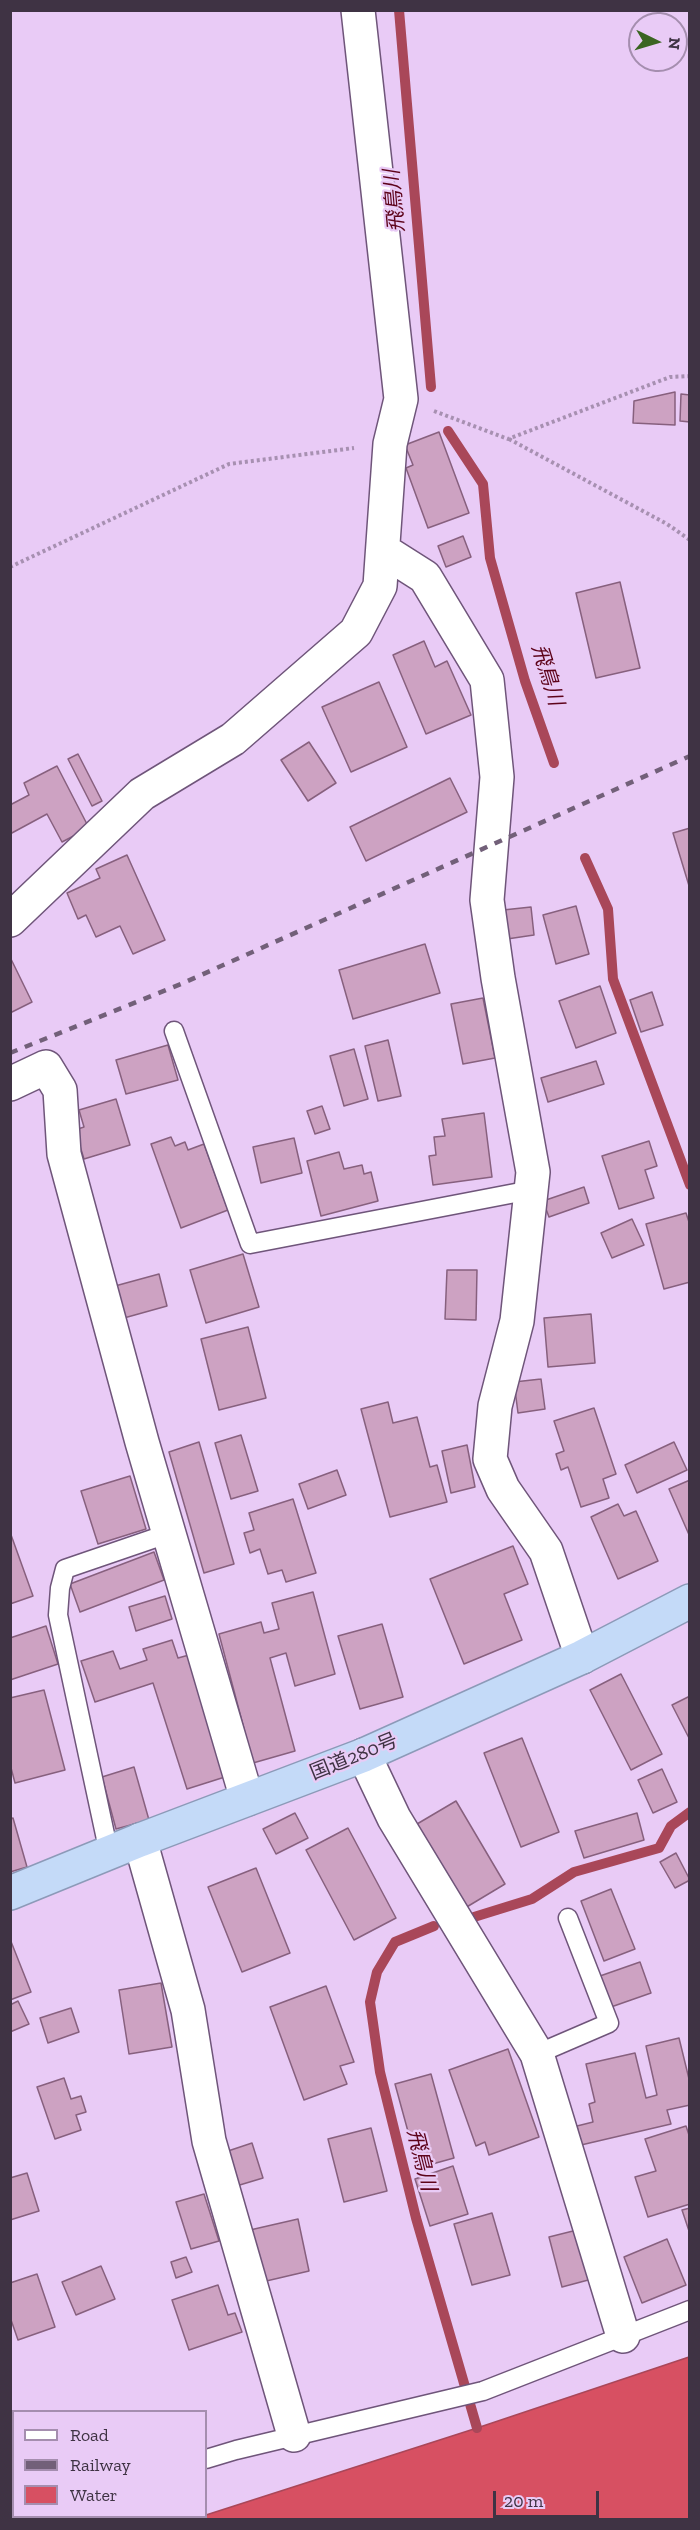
<!DOCTYPE html>
<html>
<head>
<meta charset="utf-8">
<style>
	body { margin:0 }
	#map { position:relative; width:700px; height:2530px; overflow:hidden; background:#e9cbf6; font-family:"Zilla Slab",serif }
	canvas { display:block }
	.frame { position:absolute; inset:0; border:12px solid #3f3344; pointer-events:none }
	.legend { position:absolute; left:12px; top:2410px; width:195px; height:108px; box-sizing:border-box; background:#e9cbf6; border:2px solid #a58eaf; margin:0; padding:8px 10px; list-style:none; font-size:18px; color:#3f3344 }
	.legend li { display:flex; align-items:center; gap:12px; height:30px }
	.legend b { width:30px; border:2px solid #a58eaf }
	.north { position:absolute; left:628px; top:12px; width:60px; height:60px; box-sizing:border-box; background:#e9cbf6; border:2px solid #a58eaf; border-radius:50%; rotate:95deg; font-size:16px; font-weight:700; line-height:24px; text-align:center; color:#3f3344 }
	.north::after { content:''; display:block; margin:auto; width:21px; height:27px; background:#3b6522; clip-path:polygon(50% 0,100% 100%,50% 72%,0 100%) }
	.scale { position:absolute; left:493px; top:2491px; width:106px; height:27px; box-sizing:border-box; border:3px solid #3f3344; border-top:0; padding-left:8px; font-size:18px; line-height:21px; white-space:nowrap; color:#3f3344; -webkit-text-stroke:4px #e9cbf6; paint-order:stroke }
</style>
</head>
<body>
<div id="map">
<canvas width="700" height="2530"></canvas>
<div class="frame"></div>
<ul class="legend">
<li><b style="height:8px;background:#fff"></b>Road</li>
<li><b style="height:8px;background:#726079"></b>Railway</li>
<li><b style="height:16px;background:#d75062"></b>Water</li>
</ul>
<div class="north">N</div>
<div class="scale">20 m</div>
</div>
<script>
const c = document.querySelector('canvas').getContext('2d');
c.lineJoin = 'round';
function paint(path, color) { c.fillStyle = color; c.fill(path, 'evenodd'); }
const shape = rows => new Path2D(rows.map(r => 'M' + r).join(''));
function trace(path, color, width, dash) { c.strokeStyle = color; c.lineWidth = width; c.lineCap = dash ? 'butt' : 'round'; c.setLineDash(dash || []); c.stroke(path); }
function write(font, color, halo, rows, align = 'center') {
  c.font = font + ' "Zilla Slab","Noto Sans JP",serif'; c.lineWidth = 4.5; c.setLineDash([]); c.textBaseline = 'middle'; c.strokeStyle = halo; c.fillStyle = color; for (const [text, x, y, turn = 0] of rows) {
    c.save(); c.translate(x, y); c.rotate((+turn || 0) * Math.PI / 180); c.textAlign = isNaN(turn) ? turn : align; if (halo) c.strokeText(text, 0, 0); c.fillText(text, 0, 0); c.restore();
  }
}
const water = shape([
	[689,2357,689,2519,190,2519,206,2516,206,2515,477,2428,689,2357]
]);
const stream = shape([
	[399,10,431,387],
	[448,431,483,484,490,558,525,681,554,763],
	[585,858,608,909,613,979,690,1185],
	[474,1917,532,1899,574,1872,659,1848,671,1826,690,1812],
	[434,1926,395,1942,377,1972,370,2002,380,2072,416,2218,477,2428]
]);
const building = shape([
	[675,392,675,425,633,423,634,401,675,392],
	[681,394,690,395,690,422,680,421,681,394],
	[439,432,469,513,428,528,406,468,413,465,405,445,439,432],
	[463,536,471,557,446,567,438,546,463,536],
	[620,582,640,668,596,678,576,593,620,582],
	[424,641,435,667,447,661,471,715,426,734,393,655,424,641],
	[379,682,407,747,351,772,322,707,379,682],
	[309,742,336,783,308,801,281,760,309,742],
	[78,754,102,801,92,806,68,759,78,754],
	[57,766,89,828,62,842,47,814,10,834,10,805,29,795,24,783,57,766],
	[450,778,467,812,366,861,350,827,450,778],
	[690,828,690,889,673,833,690,828],
	[127,855,165,940,133,954,120,926,96,937,86,915,78,919,67,893,100,878,96,869,127,855],
	[576,906,589,954,556,964,543,915,576,906],
	[531,907,534,935,507,939,503,910,531,907],
	[425,944,440,993,353,1019,339,970,425,944],
	[10,957,32,1002,10,1013,10,957],
	[600,986,616,1033,576,1048,559,1001,600,986],
	[652,992,663,1025,641,1032,630,1000,652,992],
	[483,998,495,1058,463,1064,451,1004,483,998],
	[388,1040,401,1096,378,1101,365,1046,388,1040],
	[168,1045,178,1080,126,1094,116,1060,168,1045],
	[354,1049,368,1099,344,1106,330,1056,354,1049],
	[596,1061,604,1084,548,1102,541,1078,596,1061],
	[116,1099,130,1145,84,1159,75,1130,84,1127,79,1110,116,1099],
	[322,1106,330,1129,315,1134,307,1111,322,1106],
	[484,1113,492,1177,433,1185,429,1156,436,1155,434,1137,445,1136,442,1119,484,1113],
	[171,1137,175,1146,185,1142,188,1150,204,1144,228,1210,181,1228,151,1144,171,1137],
	[294,1138,302,1173,261,1183,253,1147,294,1138],
	[649,1141,657,1166,645,1170,654,1198,619,1209,602,1156,649,1141],
	[339,1152,344,1169,362,1165,364,1174,371,1172,378,1201,321,1216,307,1161,339,1152],
	[584,1187,589,1203,549,1217,543,1201,584,1187],
	[686,1213,690,1225,690,1282,664,1289,646,1224,686,1213],
	[632,1219,644,1245,612,1258,601,1233,632,1219],
	[243,1254,259,1307,206,1323,190,1270,243,1254],
	[447,1270,477,1270,476,1320,445,1319,447,1270],
	[159,1274,167,1306,124,1318,115,1286,159,1274],
	[591,1314,595,1363,548,1367,544,1318,591,1314],
	[248,1327,266,1398,219,1410,201,1339,248,1327],
	[541,1379,545,1409,518,1413,514,1382,541,1379],
	[388,1402,393,1423,417,1417,430,1467,437,1465,447,1502,390,1517,361,1409,388,1402],
	[594,1408,616,1474,603,1479,609,1498,581,1507,568,1467,561,1470,556,1454,564,1451,554,1421,594,1408],
	[241,1435,258,1491,231,1499,215,1443,241,1435],
	[199,1442,234,1564,204,1573,169,1452,199,1442],
	[674,1442,687,1470,637,1493,625,1465,674,1442],
	[467,1445,475,1487,451,1493,442,1451,467,1445],
	[337,1470,346,1495,308,1509,299,1484,337,1470],
	[130,1476,146,1529,98,1544,81,1491,130,1476],
	[690,1480,690,1537,669,1489,690,1480],
	[293,1499,316,1573,286,1582,282,1570,268,1574,260,1549,250,1553,244,1533,254,1530,249,1513,293,1499],
	[618,1504,624,1516,636,1511,658,1561,618,1579,591,1517,618,1504],
	[10,1532,33,1596,10,1604,10,1532],
	[513,1546,528,1584,504,1594,522,1640,464,1664,430,1579,513,1546],
	[154,1552,164,1580,80,1612,70,1584,154,1552],
	[313,1592,335,1674,295,1686,286,1653,270,1658,295,1751,253,1763,219,1634,261,1622,264,1633,279,1629,272,1603,313,1592],
	[165,1596,172,1619,136,1631,129,1607,165,1596],
	[382,1624,403,1697,360,1709,338,1636,382,1624],
	[46,1626,58,1664,10,1680,10,1638,46,1626],
	[172,1640,178,1658,189,1655,228,1776,187,1789,153,1683,95,1702,81,1661,113,1651,120,1669,147,1660,143,1649,172,1640],
	[621,1674,662,1754,631,1770,590,1690,621,1674],
	[44,1690,65,1770,15,1783,10,1764,10,1698,44,1690],
	[690,1696,690,1740,672,1705,690,1696],
	[522,1738,559,1832,521,1847,484,1753,522,1738],
	[134,1767,149,1820,116,1829,102,1777,134,1767],
	[662,1769,677,1802,653,1813,638,1780,662,1769],
	[456,1801,505,1884,465,1908,417,1824,456,1801],
	[295,1813,308,1838,276,1854,263,1829,295,1813],
	[637,1813,644,1840,584,1858,575,1831,637,1813],
	[13,1818,27,1867,10,1872,10,1819,13,1818],
	[348,1828,396,1918,354,1940,306,1850,348,1828],
	[676,1853,690,1880,675,1888,660,1862,676,1853],
	[256,1868,290,1953,242,1972,208,1887,256,1868],
	[611,1889,635,1949,604,1961,581,1901,611,1889],
	[10,1939,31,1992,10,2000,10,1939],
	[640,1962,651,1993,611,2007,600,1976,640,1962],
	[161,1983,172,2047,129,2054,119,1990,161,1983],
	[326,1986,354,2062,340,2066,347,2084,304,2100,270,2007,326,1986],
	[18,2001,29,2024,10,2032,10,2005,18,2001],
	[71,2008,79,2032,48,2043,40,2018,71,2008],
	[679,2038,690,2083,690,2105,667,2110,671,2124,581,2145,577,2126,593,2122,589,2104,595,2102,586,2064,635,2053,646,2098,657,2095,646,2046,679,2038],
	[508,2049,539,2137,489,2155,485,2142,476,2146,449,2070,508,2049],
	[431,2074,454,2158,418,2168,395,2084,431,2074],
	[64,2078,71,2099,81,2096,86,2112,76,2115,81,2130,55,2139,37,2087,64,2078],
	[686,2126,690,2138,690,2204,648,2217,635,2177,656,2171,645,2139,686,2126],
	[371,2128,387,2191,344,2202,328,2139,371,2128],
	[252,2143,263,2178,233,2187,222,2153,252,2143],
	[453,2166,468,2214,430,2226,415,2179,453,2166],
	[27,2173,39,2211,10,2220,10,2178,27,2173],
	[204,2194,219,2241,191,2249,176,2202,204,2194],
	[690,2208,690,2234,682,2210,690,2208],
	[492,2213,510,2275,472,2285,454,2224,492,2213],
	[298,2219,309,2271,262,2282,250,2230,298,2219],
	[581,2229,592,2279,562,2287,549,2237,581,2229],
	[667,2239,686,2285,642,2303,624,2257,667,2239],
	[186,2257,192,2272,176,2278,171,2262,186,2257],
	[101,2266,115,2299,76,2315,62,2282,101,2266],
	[37,2274,55,2327,18,2340,10,2317,10,2283,37,2274],
	[218,2285,228,2315,235,2313,242,2332,189,2350,172,2300,218,2285]
]);
const path = shape([
	[434,411,508,439,670,377,690,376],
	[509,439,667,524,690,540],
	[10,567,229,464,354,448]
]);
const service = shape([
	[174,1031,250,1244,531,1190],
	[109,1853,58,1615,60,1588,65,1569,170,1533],
	[537,2054,609,2023,568,1918],
	[206,2459,236,2450,483,2391,690,2310],
	[11,2520,21,2516]
]);
const minor = shape([
	[384,551,425,577,487,680,497,777,487,900,498,978,533,1172,517,1321,495,1406,490,1459,503,1489,546,1551,582,1657],
	[10,920,142,794,233,739,356,632,380,586,390,444,401,399,358,10],
	[10,1084,46,1067,60,1090,64,1154,142,1442,247,1799],
	[364,1755,394,1818,537,2054,623,2336],
	[140,1840,188,2010,209,2141,294,2435]
]);
const trunk = shape([
	[10,1893,140,1840,364,1755,582,1657,690,1601]
]);
const rail = shape([
	[10,1053,181,984,690,756]
]);
const streetNames = [
	["国道280号",354,1757,-22]
];
const waterNames = [
	["飛鳥川",395,201,-95],
	["飛鳥川",547,675,73],
	["飛鳥川",421,2160,76]
];
paint(water, '#d75062');
trace(water, '#a94759', 1.5);
trace(stream, '#a94759', 10);
paint(building, '#cda2c2');
trace(building, '#87607e', 1.5);
trace(service, '#6f557a', 21);
trace(minor, '#6f557a', 36);
trace(trunk, '#8c9ab8', 36);
trace(path, '#a790b1', 4, [3, 3]);
trace(service, '#fff', 18);
trace(minor, '#fff', 33);
trace(trunk, '#c4daf8', 33);
trace(rail, '#726079', 4.5, [8, 8]);
write('20px', '#3f3344', '#e9cbf6', streetNames);
write('italic 21px', '#5d031a', '#e9cbf6', waterNames);
</script>
</body>
</html>
